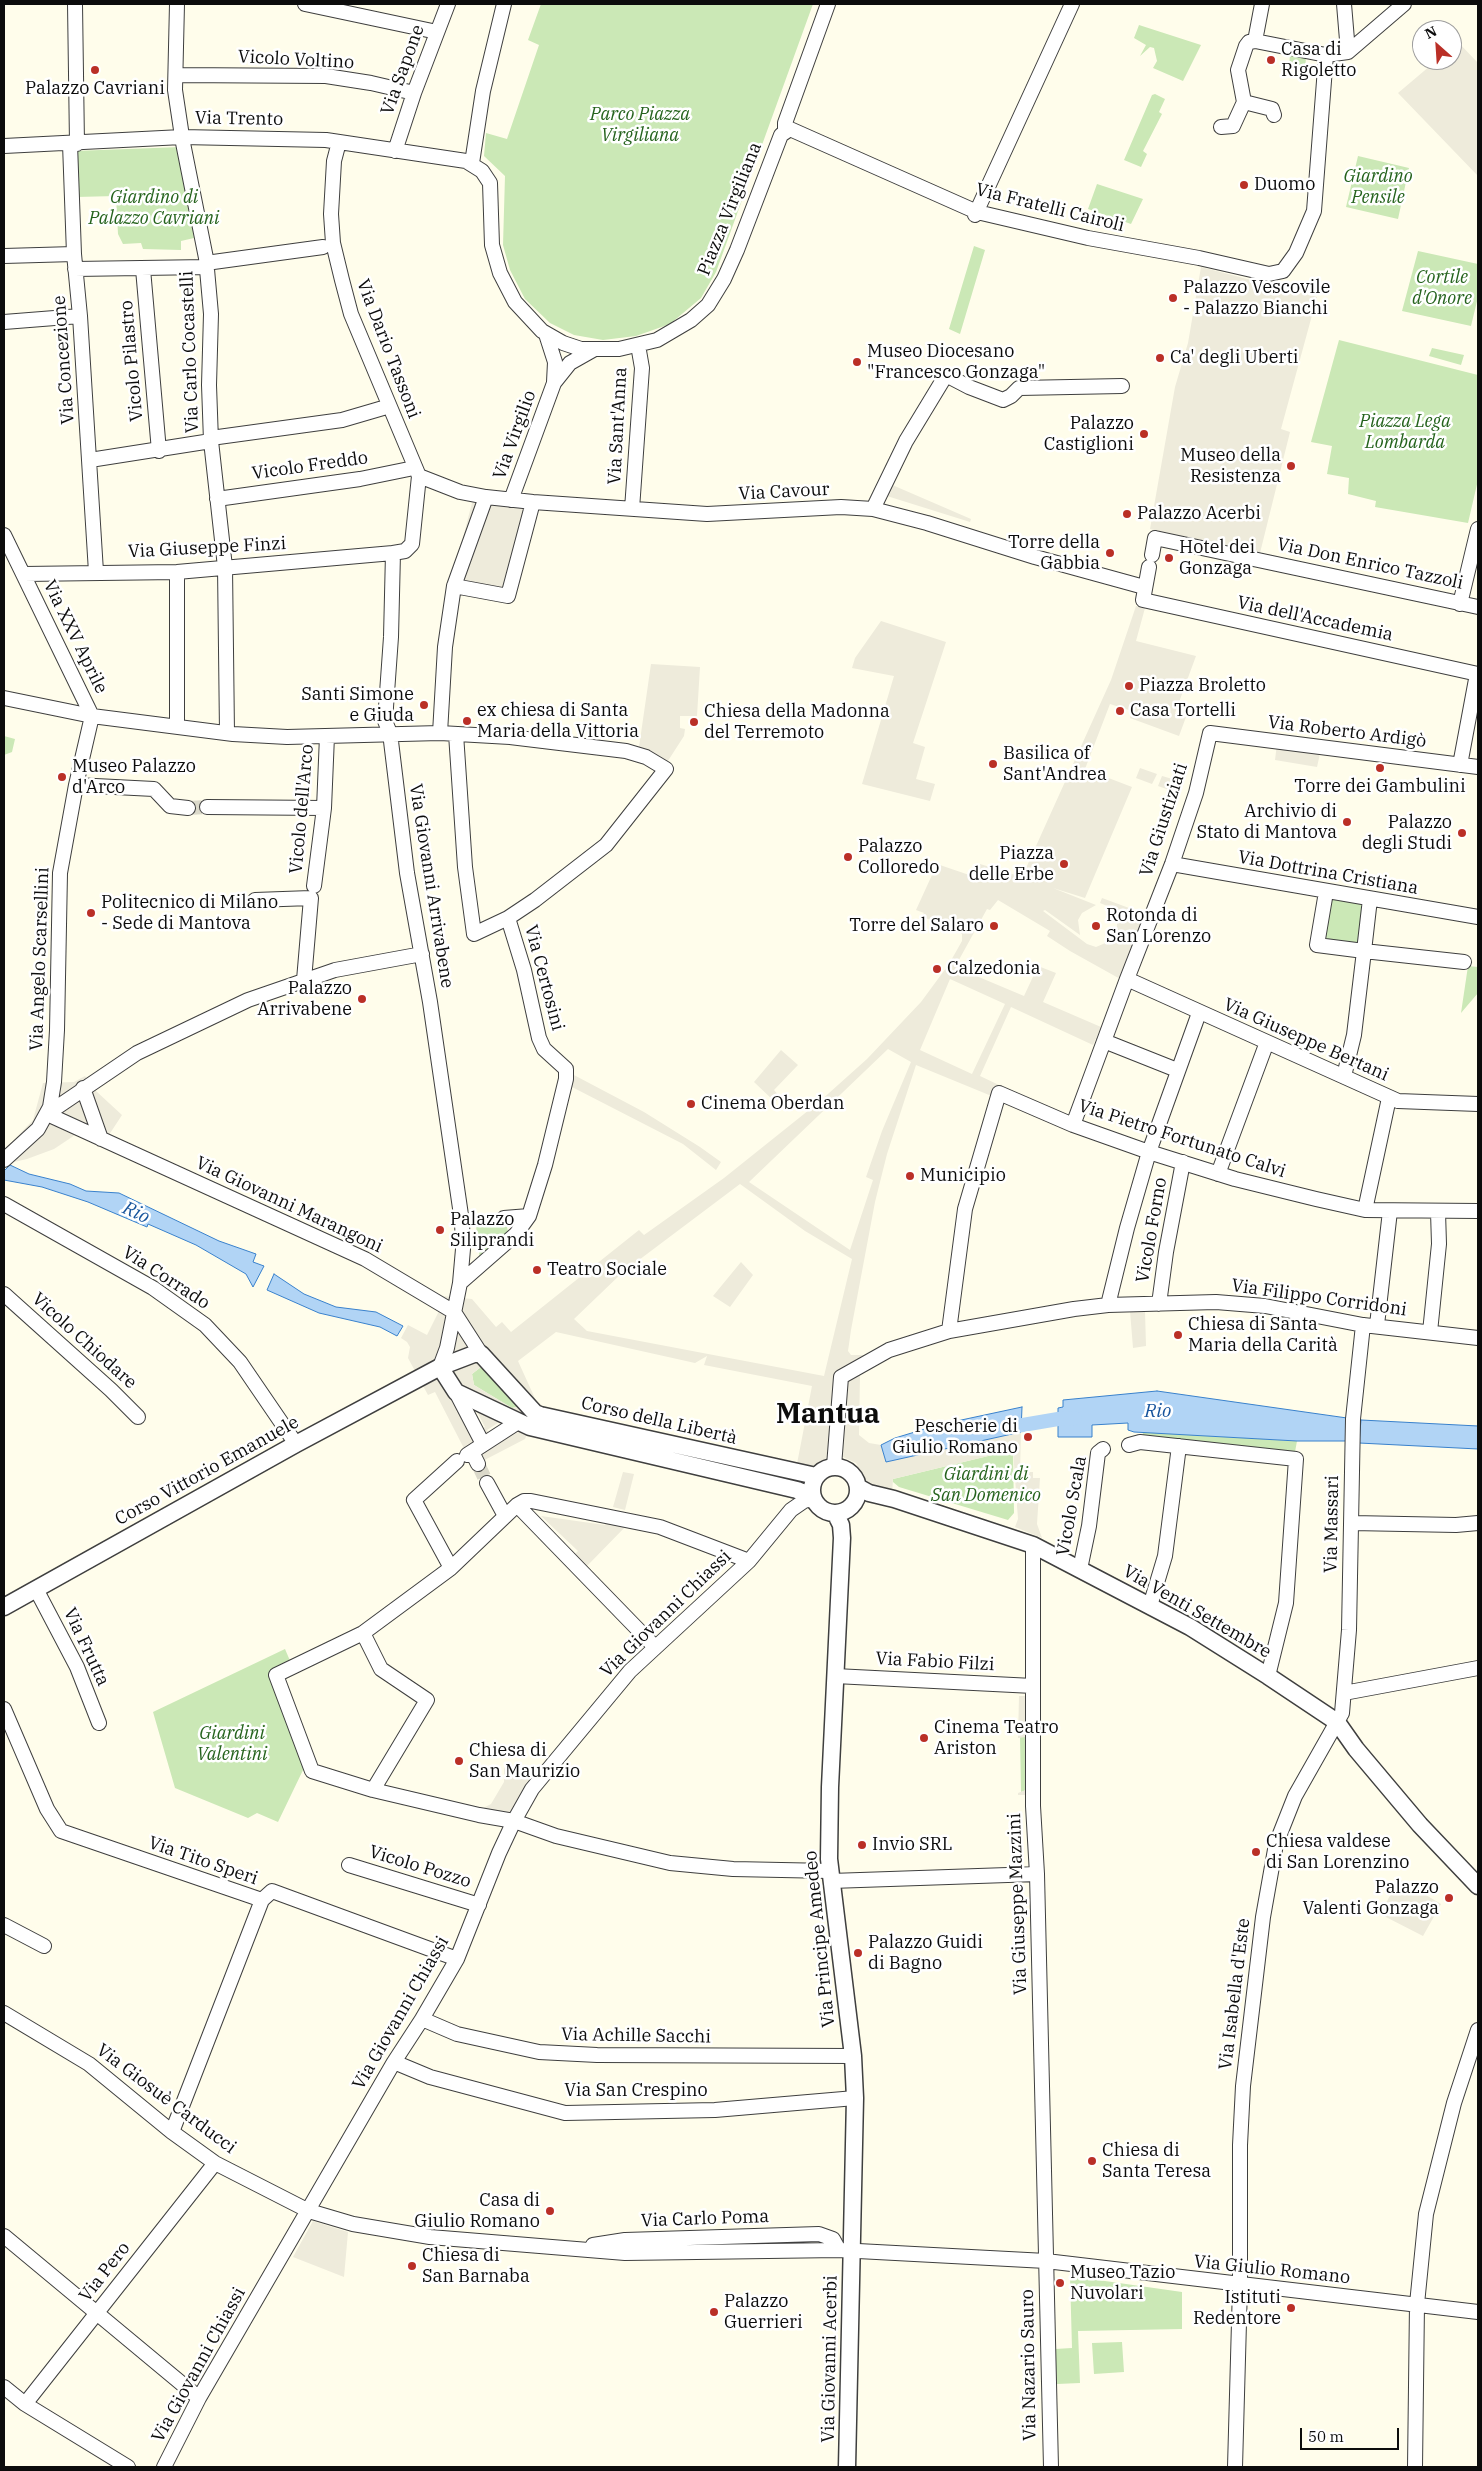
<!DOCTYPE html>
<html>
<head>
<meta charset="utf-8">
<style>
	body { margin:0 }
	#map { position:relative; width:1482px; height:2471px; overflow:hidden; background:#fffdeb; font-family:"IBM Plex Serif",serif }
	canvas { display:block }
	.frame { position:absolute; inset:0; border:5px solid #0c0c0c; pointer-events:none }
	.north { position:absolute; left:1412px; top:20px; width:50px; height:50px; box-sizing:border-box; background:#fff; border:1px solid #9e9e9e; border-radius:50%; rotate:334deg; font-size:14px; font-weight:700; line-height:20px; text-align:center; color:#0c0c0c }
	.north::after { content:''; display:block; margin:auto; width:18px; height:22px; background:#ba2f26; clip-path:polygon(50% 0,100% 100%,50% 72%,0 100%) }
	.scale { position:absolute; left:1300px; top:2428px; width:99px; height:22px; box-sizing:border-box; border:2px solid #0c0c0c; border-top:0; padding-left:6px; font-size:15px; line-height:18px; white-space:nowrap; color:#0c0c0c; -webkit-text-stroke:4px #fff; paint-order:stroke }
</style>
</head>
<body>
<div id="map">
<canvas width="1482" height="2471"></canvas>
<div class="frame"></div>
<div class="north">N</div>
<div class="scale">50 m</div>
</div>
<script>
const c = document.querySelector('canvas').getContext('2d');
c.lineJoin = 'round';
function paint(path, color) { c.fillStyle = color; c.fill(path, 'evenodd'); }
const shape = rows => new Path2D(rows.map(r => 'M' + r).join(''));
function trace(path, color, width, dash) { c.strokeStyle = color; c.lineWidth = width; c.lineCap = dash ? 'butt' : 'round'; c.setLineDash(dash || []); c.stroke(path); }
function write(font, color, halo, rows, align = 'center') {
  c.font = font + ' "IBM Plex Serif",serif'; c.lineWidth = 5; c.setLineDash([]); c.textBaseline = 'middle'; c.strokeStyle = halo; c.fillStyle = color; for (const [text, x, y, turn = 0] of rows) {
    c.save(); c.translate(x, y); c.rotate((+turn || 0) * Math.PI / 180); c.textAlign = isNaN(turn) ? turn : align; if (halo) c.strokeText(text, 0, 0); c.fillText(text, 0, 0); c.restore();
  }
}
const green = shape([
	[541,4,813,4,716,272,701,298,670,324,636,336,603,340,574,335,550,323,525,299,510,270,503,245,505,176,484,156,486,133,507,139,539,45,528,40],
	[1139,25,1201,45,1183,81,1153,68,1157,61,1154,48,1150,47,1140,56,1146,45,1134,38],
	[1290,54,1306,57,1305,71,1289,68],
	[1155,94,1165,99,1159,112,1162,114,1143,151,1147,154,1141,167,1124,160,1152,95],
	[181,147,194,238,181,241,181,250,143,249,141,243,123,244,118,234,116,196,76,197,74,151],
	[1358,156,1409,168,1398,219,1346,207],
	[1097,184,1143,199,1131,224,1088,209],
	[974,246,985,250,960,334,949,329],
	[1418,251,1478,264,1478,297,1471,326,1402,311],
	[1339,340,1478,375,1478,480,1468,523,1375,507,1376,501,1348,494,1349,478,1327,474,1332,446,1311,442],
	[1432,348,1464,355,1461,365,1429,356],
	[4,736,15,739,12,752,4,755],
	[1330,899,1365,905,1358,946,1323,941],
	[1468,966,1478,967,1478,993,1461,1013],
	[506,1222,508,1232,480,1260,476,1226,483,1223],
	[481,1367,485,1368,518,1406,517,1407,512,1408,474,1385,472,1374],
	[1143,1432,1297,1441,1295,1452,1142,1440],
	[1013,1450,1014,1513,1008,1520,899,1487,893,1482,893,1479],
	[285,1649,291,1663,270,1673,304,1768,278,1822,257,1813,248,1818,175,1788,153,1712],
	[1020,1737,1026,1737,1026,1790,1021,1792],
	[1070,2276,1182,2292,1182,2329,1078,2331,1080,2383,1057,2384,1055,2349,1072,2348],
	[1122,2342,1124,2372,1094,2374,1092,2343]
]);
const plaza = shape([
	[1458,42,1478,63,1478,176,1398,93,1437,60,1452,60,1452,47],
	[1201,267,1317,297,1281,429,1290,432,1260,553,1150,529,1175,387,1188,343],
	[890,484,971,519,970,522,887,496],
	[472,503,534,507,510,603,455,589,456,564],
	[1136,606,1145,608,1136,641,1196,656,1175,713,1186,717,1179,736,1130,718,1132,711,1110,704,1085,769,1132,787,1085,898,1053,888,1096,905,1082,913,1078,920,1080,935,1045,910,1043,911,1087,944,1096,947,1110,941,1117,928,1117,910,1100,903,1102,898,1148,915,1122,980,1070,951,1047,936,1050,931,998,900,990,910,987,909,955,967,1024,996,1038,966,1056,973,1043,1002,1101,1027,1093,1045,1011,1007,980,1076,999,1085,994,1097,916,1065,887,1154,875,1202,851,1330,848,1351,851,1355,866,1355,845,1373,860,1375,859,1435,869,1443,881,1445,886,1462,1021,1432,1020,1472,1033,1472,1033,1478,1040,1478,1037,1524,1042,1538,1015,1527,1018,1519,1013,1450,893,1479,892,1494,868,1484,856,1463,843,1457,829,1456,811,1469,796,1469,812,1386,704,1365,707,1356,695,1363,556,1332,518,1361,538,1405,525,1439,473,1466,435,1392,428,1395,408,1358,410,1347,407,1342,401,1338,408,1325,427,1335,440,1309,442,1296,472,1299,496,1327,502,1322,511,1332,639,1230,644,1235,724,1178,819,1102,867,1059,921,1002,949,964,962,941,962,934,935,917,932,921,922,916,924,913,916,910,937,864,975,877,980,864,1022,877,1111,680],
	[950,979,1005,1004,972,1074,920,1050],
	[888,1049,911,1062,882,1131,866,1177,873,1180,850,1250,749,1182],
	[740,1184,805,1231,852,1259,824,1376,587,1331,574,1319,623,1272],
	[481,1367,485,1368,518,1406,517,1407,512,1408,474,1385,472,1374],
	[475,1408,485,1427,478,1431,468,1411],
	[501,1421,505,1427,491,1436,487,1430],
	[881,621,946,642,913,743,925,747,916,779,935,784,930,801,862,784,894,676,852,668,855,658],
	[651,664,700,667,697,716,680,716,680,728,685,729,684,736,664,767,638,754],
	[1277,744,1321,749,1317,767,1275,760],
	[1140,768,1157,774,1152,784,1136,778],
	[1162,776,1176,780,1172,791,1158,786],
	[781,1050,798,1065,774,1090,780,1097,775,1102,754,1082],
	[572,1074,644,1112,700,1147,721,1162,716,1170,683,1144,572,1087],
	[85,1076,96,1091,122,1115,105,1141,100,1146,75,1135,54,1149,27,1159,14,1162,11,1160,4,1150,33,1120,43,1083,74,1082],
	[741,1262,753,1275,730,1307,713,1296],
	[1130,1311,1145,1311,1146,1346,1133,1348],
	[623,1472,634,1474,625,1510,613,1507],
	[541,1516,605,1525,606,1520,629,1523,586,1567,574,1555,578,1551],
	[1019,1696,1027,1696,1028,1795,1018,1795,1018,1793,1026,1790,1026,1737,1018,1738],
	[508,1762,536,1784,514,1821,479,1810,491,1804,504,1782,504,1769],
	[1399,1879,1441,1904,1423,1936,1380,1914],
	[313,2221,348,2232,344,2277,293,2257]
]);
const water = shape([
	[10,1165,29,1174,70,1184,86,1191,119,1193,219,1241,256,1254,253,1262,264,1266,253,1287,246,1274,196,1245,148,1224,147,1227,88,1202,42,1187,4,1180,4,1171,10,1165],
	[274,1274,304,1294,336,1307,376,1312,403,1326,397,1336,380,1327,319,1313,267,1290,274,1274],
	[1157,1391,1347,1418,1347,1441,1297,1441,1134,1432,1128,1430,1128,1423,1092,1425,1092,1437,1058,1437,1058,1408,1063,1407,1063,1400,1157,1391],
	[1022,1407,1021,1432,886,1462,881,1445,895,1438,938,1425,1022,1407],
	[1361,1420,1478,1426,1478,1449,1359,1443,1361,1420]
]);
const canal = shape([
	[1005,1428,1058,1419,1075,1418]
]);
const minorTunnel = shape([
	[188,808,207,807],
	[478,1464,487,1483]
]);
const minor = shape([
	[75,4,77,144],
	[177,4,175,90,183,143,206,258,211,314,209,385,211,441,225,567,227,733],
	[305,4,437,32],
	[1262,4,1255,41,1326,55],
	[1344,4,1348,52],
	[176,75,326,76,371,83,414,93],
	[1244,102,1272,109,1274,115],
	[1221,127,1233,126,1244,102,1238,70,1246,46,1249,42,1255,41],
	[785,131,785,123,828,4],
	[339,142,334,161,331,214,333,243,342,280,351,314,419,476,412,544,405,551,393,553,391,637,385,721,390,733,407,873,430,1002,462,1222,463,1249,460,1283,447,1348,440,1367],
	[70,144,74,254,80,316,96,572],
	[4,146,182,137,326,140,466,161,482,171,490,183,492,245,500,273,515,302,542,331,563,343,581,349,619,349,657,340,691,320,708,305,724,279,737,250,781,135,790,129,977,212,1088,238,1199,258,1269,274,1283,271,1296,253,1314,211,1326,55,1348,52,1404,4],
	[395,151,414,93,448,4],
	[472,163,483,91,504,4],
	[975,215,1072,4],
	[4,256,74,254],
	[206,263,323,247],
	[75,269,207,267],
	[143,269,159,451],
	[4,322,80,316],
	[546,334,555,362,554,382],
	[211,438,342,420,383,408],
	[90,460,211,441],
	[419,476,460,492,486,497,533,502,707,514,841,507,873,509,927,523,1035,557,1144,587],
	[486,497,454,586,508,596,533,502],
	[217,499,360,479,409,469],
	[511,500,554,383,570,363,593,350],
	[632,509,642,368,638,345],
	[873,509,906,441,946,375,969,387,1003,400,1011,396,1019,388,1122,386],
	[4,535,92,716],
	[1152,555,1155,538,1478,607],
	[1149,567,1143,600,1478,674],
	[24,574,177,572,393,553],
	[1460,604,1478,529],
	[4,698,92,716,233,734,287,737,440,733,510,737,626,751,646,757,666,769,606,845,535,900,508,918,474,934,465,867,456,734],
	[177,726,177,572],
	[440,733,445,647,454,586],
	[1460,765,1477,674],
	[76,785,154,789,170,806,188,808],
	[207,807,324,808],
	[1172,864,1478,917],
	[314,886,324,808,327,736],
	[1326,892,1317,945,1364,951,1370,899],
	[255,900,311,898,304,980],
	[1127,979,1398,1101,1478,1104],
	[1104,1041,1177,1070],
	[1344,1076,1354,1035,1364,951,1464,962],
	[83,1088,101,1139],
	[47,1114,365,1259,454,1312,481,1354],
	[47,1114,137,1053,248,1000,335,970,422,954],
	[1073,1125,1127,979,1172,864,1196,793,1210,733,1478,767],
	[4,1160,38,1129,50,1107,54,1082,57,1030,60,873,76,785,92,716],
	[1218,1174,1267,1042],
	[4,1204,153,1288,205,1325,240,1362,296,1444],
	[1365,1210,1389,1098],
	[504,1218,529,1216],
	[460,1283,516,1234,529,1216,545,1165,566,1079,566,1069,544,1049,539,1038,524,970,508,918],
	[4,1294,111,1390,138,1417],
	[1159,1304,1166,1252,1183,1162],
	[1108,1305,1127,1228,1149,1152,1199,1013],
	[1377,1325,1390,1211],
	[949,1331,965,1209,999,1093,1073,1125,1149,1152,1235,1179,1316,1199,1365,1210,1478,1211],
	[1430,1332,1439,1244,1438,1212],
	[456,1392,483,1444],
	[1129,1445,1140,1442,1296,1459,1286,1603,1268,1676],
	[472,1452,478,1464],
	[467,1455,518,1422],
	[834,1466,841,1377,889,1350,949,1331,1074,1309,1108,1305,1216,1302,1265,1306,1363,1325,1478,1338],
	[487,1483,505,1516],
	[517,1505,451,1568,363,1633,276,1675,312,1771,373,1790,479,1815,514,1821,556,1836,670,1863,733,1869,830,1871],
	[1352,1523,1456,1525,1478,1523],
	[1033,1545,1033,1806,1037,1874,1051,2467],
	[451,1568,414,1500,457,1461],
	[1080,1569,1089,1526,1098,1453,1103,1449],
	[36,1589,77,1667,99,1723],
	[1150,1606,1165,1556,1179,1446],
	[363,1633,381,1669,427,1700,373,1790],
	[655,1647,517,1505,524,1501,531,1501,660,1527,749,1561],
	[835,1676,1033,1686],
	[1344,1693,1478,1668],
	[4,1709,47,1809,61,1831,262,1900],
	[349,1865,479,1905],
	[831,1881,1037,1874],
	[4,1925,44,1946],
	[4,2013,89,2064,172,2132,215,2163,309,2211,353,2224,430,2237,625,2253,839,2250,1046,2261,1478,2312],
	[422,2019,457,2034,539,2052,597,2055,853,2056],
	[394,2062,430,2077,565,2113,715,2110,855,2098],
	[172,2132,262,1900,272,1891,457,1959],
	[4,2236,199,2398],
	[593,2245,625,2240,819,2234,833,2239,839,2250],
	[4,2387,25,2404,128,2467],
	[25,2404,215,2163],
	[164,2467,199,2398,394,2062,422,2019,457,1959,499,1853,514,1821,532,1789,630,1671,749,1561,791,1510,804,1501,814,1499],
	[1235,2467,1240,2286,1240,2145,1243,2086,1263,1917,1276,1844,1295,1796,1342,1713,1349,1630,1353,1419,1363,1325],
	[1415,2467,1417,2304,1426,2214,1454,2103,1478,2030]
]);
const tertiary = shape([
	[440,1367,456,1392,530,1427,797,1490,809,1495,814,1499],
	'812 1490a23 23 0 1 1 46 0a23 23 0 1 1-46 0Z',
	[858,1487,869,1493,894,1499,1033,1545,1190,1627,1268,1676,1337,1722,1356,1749,1420,1825,1478,1886],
	[835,1513,841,1525,842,1538,830,1787,829,1859,853,2056,855,2098,847,2467],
	[4,1607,296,1444,440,1367,474,1354,481,1354,535,1413,540,1415,816,1476]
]);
const markers = [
	[1271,60,5,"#ba2f26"],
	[95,70,5,"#ba2f26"],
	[1244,185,5,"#ba2f26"],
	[1173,298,5,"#ba2f26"],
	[1160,358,5,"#ba2f26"],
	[857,362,5,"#ba2f26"],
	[1144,434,5,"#ba2f26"],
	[1291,466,5,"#ba2f26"],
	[1127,514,5,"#ba2f26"],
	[1110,553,5,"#ba2f26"],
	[1169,558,5,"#ba2f26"],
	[1129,686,5,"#ba2f26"],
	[424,705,5,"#ba2f26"],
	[1120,711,5,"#ba2f26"],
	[467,721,5,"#ba2f26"],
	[694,722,5,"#ba2f26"],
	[993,764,5,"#ba2f26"],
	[1380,768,5,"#ba2f26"],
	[62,777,5,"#ba2f26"],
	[1347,822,5,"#ba2f26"],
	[1462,833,5,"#ba2f26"],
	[848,857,5,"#ba2f26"],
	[1064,864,5,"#ba2f26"],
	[91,913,5,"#ba2f26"],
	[994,926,5,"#ba2f26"],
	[1096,926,5,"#ba2f26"],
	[937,969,5,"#ba2f26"],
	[362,999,5,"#ba2f26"],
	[691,1104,5,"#ba2f26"],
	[910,1176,5,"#ba2f26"],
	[440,1230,5,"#ba2f26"],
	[537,1270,5,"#ba2f26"],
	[1178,1335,5,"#ba2f26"],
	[1028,1437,5,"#ba2f26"],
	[924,1738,5,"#ba2f26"],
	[459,1761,5,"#ba2f26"],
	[862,1845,5,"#ba2f26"],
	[1256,1852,5,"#ba2f26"],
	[1449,1898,5,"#ba2f26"],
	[858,1953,5,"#ba2f26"],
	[1092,2161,5,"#ba2f26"],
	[550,2211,5,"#ba2f26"],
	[412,2266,5,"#ba2f26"],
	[1060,2283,5,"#ba2f26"],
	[1291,2308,5,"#ba2f26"],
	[714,2312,5,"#ba2f26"]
];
const poiNames = [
	["Casa di",1281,50],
	["Rigoletto",1281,71],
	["Palazzo Cavriani",95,89,"center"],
	["Duomo",1254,185],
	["Palazzo Vescovile",1183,288],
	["- Palazzo Bianchi",1183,309],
	["Museo Diocesano",867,352],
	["\"Francesco Gonzaga\"",867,373],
	["Ca' degli Uberti",1170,358],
	["Palazzo",1134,424,"right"],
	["Castiglioni",1134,445,"right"],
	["Museo della",1281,456,"right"],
	["Resistenza",1281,477,"right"],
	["Palazzo Acerbi",1137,514],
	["Torre della",1100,543,"right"],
	["Gabbia",1100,564,"right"],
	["Hotel dei",1179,548],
	["Gonzaga",1179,569],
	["Piazza Broletto",1139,686],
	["Santi Simone",414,695,"right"],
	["e Giuda",414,716,"right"],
	["ex chiesa di Santa",477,711],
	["Maria della Vittoria",477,732],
	["Casa Tortelli",1130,711],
	["Chiesa della Madonna",704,712],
	["del Terremoto",704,733],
	["Basilica of",1003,754],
	["Sant'Andrea",1003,775],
	["Museo Palazzo",72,767],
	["d'Arco",72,788],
	["Torre dei Gambulini",1380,787,"center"],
	["Archivio di",1337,812,"right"],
	["Stato di Mantova",1337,833,"right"],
	["Palazzo",1452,823,"right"],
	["degli Studi",1452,844,"right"],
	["Palazzo",858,847],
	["Colloredo",858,868],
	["Piazza",1054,854,"right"],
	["delle Erbe",1054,875,"right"],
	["Politecnico di Milano",101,903],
	["- Sede di Mantova",101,924],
	["Rotonda di",1106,916],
	["San Lorenzo",1106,937],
	["Torre del Salaro",984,926,"right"],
	["Calzedonia",947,969],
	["Palazzo",352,989,"right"],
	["Arrivabene",352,1010,"right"],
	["Cinema Oberdan",701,1104],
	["Municipio",920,1176],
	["Palazzo",450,1220],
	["Siliprandi",450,1241],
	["Teatro Sociale",547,1270],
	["Chiesa di Santa",1188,1325],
	["Maria della Carità",1188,1346],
	["Pescherie di",1018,1427,"right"],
	["Giulio Romano",1018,1448,"right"],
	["Cinema Teatro",934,1728],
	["Ariston",934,1749],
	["Chiesa di",469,1751],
	["San Maurizio",469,1772],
	["Chiesa valdese",1266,1842],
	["di San Lorenzino",1266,1863],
	["Invio SRL",872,1845],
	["Palazzo",1439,1888,"right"],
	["Valenti Gonzaga",1439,1909,"right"],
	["Palazzo Guidi",868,1943],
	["di Bagno",868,1964],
	["Chiesa di",1102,2151],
	["Santa Teresa",1102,2172],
	["Casa di",540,2201,"right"],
	["Giulio Romano",540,2222,"right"],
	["Chiesa di",422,2256],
	["San Barnaba",422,2277],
	["Museo Tazio",1070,2273],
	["Nuvolari",1070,2294],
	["Istituti",1281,2298,"right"],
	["Redentore",1281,2319,"right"],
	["Palazzo",724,2302],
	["Guerrieri",724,2323]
];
const streetNames = [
	["Vicolo Voltino",296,60,3],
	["Via Sapone",403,70,-70],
	["Via Trento",239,119,1],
	["Via Fratelli Cairoli",1050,208,14],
	["Piazza Virgiliana",730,209,-68],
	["Via Dario Tassoni",388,349,69],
	["Via Carlo Cocastelli",190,352,-92],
	["Via Concezione",64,360,-94],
	["Vicolo Pilastro",132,361,-95],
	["Via Sant'Anna",618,426,-87],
	["Via Virgilio",515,435,-70],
	["Vicolo Freddo",310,466,-8],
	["Via Cavour",784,492,-3],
	["Via Giuseppe Finzi",207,548,-3],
	["Via Don Enrico Tazzoli",1370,564,12],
	["Via dell'Accademia",1315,619,12],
	["Via XXV Aprile",75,637,64],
	["Via Roberto Ardigò",1347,732,7],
	["Vicolo dell'Arco",302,809,-85],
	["Via Giustiziati",1164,820,-72],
	["Via Dottrina Cristiana",1328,873,10],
	["Via Giovanni Arrivabene",431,886,81],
	["Via Angelo Scarsellini",40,959,-88],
	["Via Certosini",544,978,75],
	["Via Giuseppe Bertani",1306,1040,24],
	["Via Pietro Fortunato Calvi",1182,1139,18],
	["Via Giovanni Marangoni",289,1205,25],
	["Vicolo Forno",1152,1230,-80],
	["Via Corrado",166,1278,33],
	["Via Filippo Corridoni",1319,1298,8],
	["Vicolo Chiodare",84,1341,42],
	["Corso della Libertà",659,1421,13],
	["Corso Vittorio Emanuele",207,1471,-29],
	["Vicolo Scala",1072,1506,-80],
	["Via Massari",1332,1524,-89],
	["Via Venti Settembre",1197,1612,30],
	["Via Giovanni Chiassi",666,1614,-44],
	["Via Frutta",86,1647,65],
	["Via Fabio Filzi",935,1662,3],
	["Via Tito Speri",203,1861,19],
	["Vicolo Pozzo",420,1867,17],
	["Via Giuseppe Mazzini",1018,1904,-92],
	["Via Principe Amedeo",820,1939,-96],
	["Via Isabella d'Este",1235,1994,-83],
	["Via Giovanni Chiassi",401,2013,-60],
	["Via Achille Sacchi",636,2036,1],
	["Via San Crespino",636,2091],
	["Via Giosuè Carducci",166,2099,37],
	["Via Carlo Poma",705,2219,-2],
	["Via Giulio Romano",1272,2270,6],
	["Via Pero",105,2272,-52],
	["Via Giovanni Acerbi",830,2359,-89],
	["Via Giovanni Chiassi",199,2365,-61],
	["Via Nazario Sauro",1029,2365,-91]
];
const parkNames = [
	["Parco Piazza",640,115],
	["Virgiliana",640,136],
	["Giardino",1378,177],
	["Pensile",1378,198],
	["Giardino di",154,198],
	["Palazzo Cavriani",154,219],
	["Cortile",1442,278],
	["d'Onore",1442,299],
	["Piazza Lega",1405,422],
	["Lombarda",1405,443],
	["Giardini di",986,1475],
	["San Domenico",986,1496],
	["Giardini",232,1734],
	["Valentini",232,1755]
];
const waterNames = [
	["Rio",136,1213,24],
	["Rio",1158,1412]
];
const townNames = [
	["Mantua",828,1415]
];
paint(green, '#cbe8b6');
paint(plaza, '#eeebdb');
paint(water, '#b1d4f5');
trace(water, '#3981cc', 1);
trace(canal, '#b1d4f5', 14);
trace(minorTunnel, '#dbd9ca', 14, [14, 7]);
trace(minor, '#3f3f3f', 16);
trace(tertiary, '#3f3f3f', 19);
trace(minor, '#fff', 14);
trace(tertiary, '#fff', 16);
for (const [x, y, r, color] of markers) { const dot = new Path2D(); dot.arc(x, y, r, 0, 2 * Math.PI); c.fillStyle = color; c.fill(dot); trace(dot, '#fff', 2); }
write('18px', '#0c0c0c', '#fff', poiNames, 'left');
write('18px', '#0c0c0c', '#fff', streetNames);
write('italic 18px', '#25631d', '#fff', parkNames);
write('italic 19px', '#17549c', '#fff', waterNames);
write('bold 28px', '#0c0c0c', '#fff', townNames);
</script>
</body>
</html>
